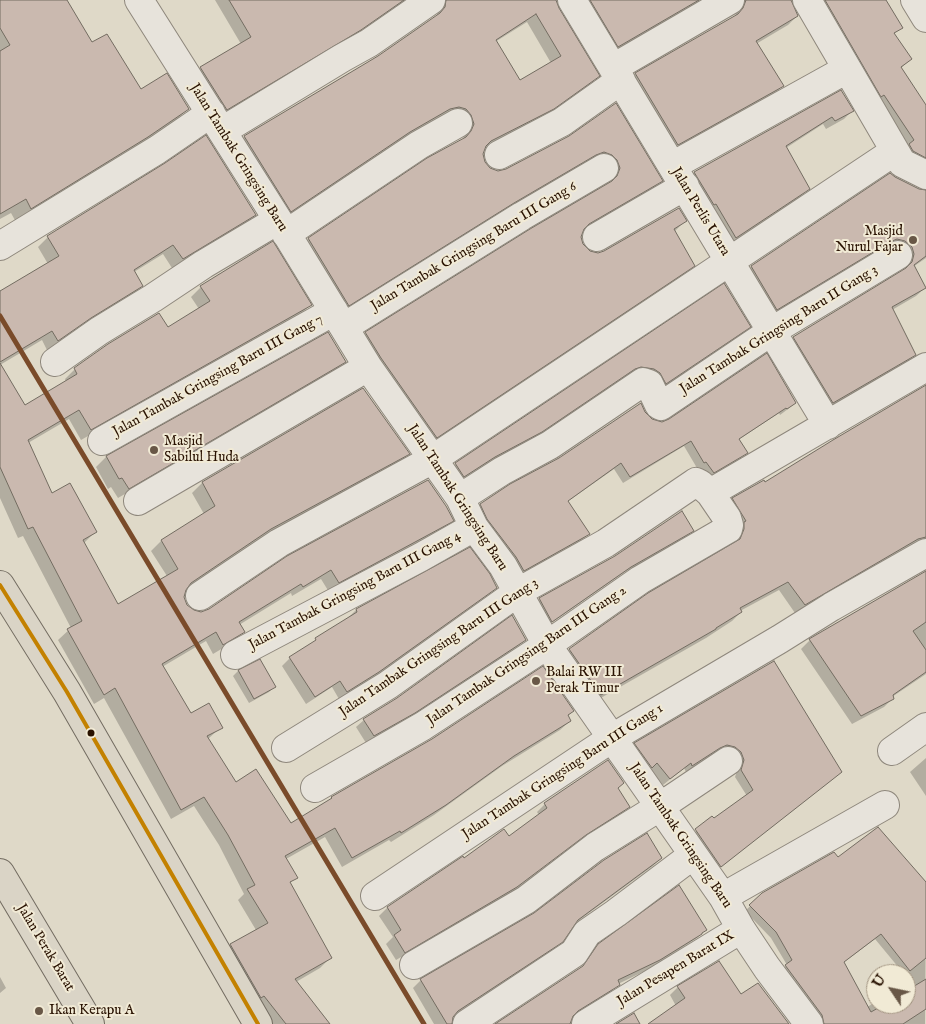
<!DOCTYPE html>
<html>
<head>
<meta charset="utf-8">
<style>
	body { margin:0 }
	#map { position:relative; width:926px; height:1024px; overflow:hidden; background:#dfd9c8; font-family:"IM FELL English",serif }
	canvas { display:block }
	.north { position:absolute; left:866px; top:964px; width:50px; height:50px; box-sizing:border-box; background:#f1ead5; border:1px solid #a19380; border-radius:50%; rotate:304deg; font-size:14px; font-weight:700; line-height:20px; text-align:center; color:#281100 }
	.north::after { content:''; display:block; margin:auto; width:18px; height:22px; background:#685746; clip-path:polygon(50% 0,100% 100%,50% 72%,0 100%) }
</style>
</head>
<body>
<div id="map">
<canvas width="926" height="1024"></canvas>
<div class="north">U</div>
</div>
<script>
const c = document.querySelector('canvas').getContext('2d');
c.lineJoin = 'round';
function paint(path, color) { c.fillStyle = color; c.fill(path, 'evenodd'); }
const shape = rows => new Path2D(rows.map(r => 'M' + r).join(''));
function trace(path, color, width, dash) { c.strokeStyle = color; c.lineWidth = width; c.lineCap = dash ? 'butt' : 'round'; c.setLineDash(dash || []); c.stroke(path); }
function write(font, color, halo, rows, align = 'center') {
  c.font = font + ' "IM FELL English",serif'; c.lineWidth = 4; c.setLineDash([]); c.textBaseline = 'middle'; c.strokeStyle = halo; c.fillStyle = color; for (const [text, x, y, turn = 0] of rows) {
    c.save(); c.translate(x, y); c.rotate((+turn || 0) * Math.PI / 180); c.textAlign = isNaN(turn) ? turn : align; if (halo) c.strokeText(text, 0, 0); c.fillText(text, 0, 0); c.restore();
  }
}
const shadow = shape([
	[0,0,65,0,92,44,140,91,188,109,173,123,133,151,16,222,11,213,0,219],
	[215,0,406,0,350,38,218,118,192,77,201,68,241,44],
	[435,0,555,0,557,8,598,76,589,85,544,117,484,148,482,154,484,162,490,170,499,172,507,170,570,137,615,105,661,181,652,189,582,230,580,236,582,245,589,252,598,254,685,221,674,232,693,266,684,274,427,446,357,342,366,333,610,184,611,177,586,163,504,211,340,314,300,248,308,239,428,159,463,139,465,133,440,118,400,141,282,220,236,146,244,137,378,57,437,16,438,9],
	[527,22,551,63,519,82,495,42],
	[576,0,703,0,609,55],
	[734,0,790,0,797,16,788,25,756,44,782,86,774,95,668,153,627,83,636,74,735,16,737,10],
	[811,0,885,0,901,28,893,35,911,59,900,69,926,107,926,171,904,160],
	[841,92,852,111,844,119,826,129,823,124,786,148,809,188,800,197,728,245,686,181,694,173],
	[890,174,919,190,926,192,926,258,913,267,925,288,916,296,892,310,915,354,907,363,824,411,785,346,794,338,904,271,905,264,768,318,742,276,751,267],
	[255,215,245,225,172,268,163,254,134,272,142,286,132,296,79,327,47,350,42,340,0,365,0,293,48,264,38,247,48,237],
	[724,285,749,326,742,334,659,390,632,373,626,376,533,439,486,464,456,483,448,471,456,464],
	[201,287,310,305,300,315,81,440,69,419,28,443,51,495,95,532,84,543,117,606,167,576,151,551,161,541,204,514,192,493,202,483,363,389,408,454,398,464,260,539,185,590,183,597,186,606,193,611,201,613,452,520,442,530,329,592,321,579,292,596,291,593,239,625,243,632,233,642,213,654,206,641,162,667,191,715,221,727,208,739,235,784,291,825,327,802,332,798,573,711,567,717,570,721,560,730,502,766,434,815,391,842,389,840,342,867,325,837,286,859,296,877,289,884,330,958,320,968,296,982,329,1024,268,1024,221,955,231,945,256,930,238,900,244,894,219,845,194,806,171,819,104,698,94,704,58,640,71,628,23,536,18,538,0,498,0,365,24,407,66,382,65,379,75,369,167,329,199,309,191,297],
	[345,361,334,372,118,498,111,487,108,489,96,467,106,457],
	[926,387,926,549,908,548,795,613,779,590,740,611,741,612,732,621,706,638,592,703,561,658,570,650,649,594,734,544,736,538,724,508,733,499,765,483],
	[795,403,788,409,780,415,779,413,738,440,746,453,739,459,707,478,699,467,697,468,684,446,623,483,614,469,567,502,589,534,582,540,517,577,474,511,481,505,644,412,651,420,662,423],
	[692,531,687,536,625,572,547,626,535,604,540,599,615,557],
	[469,549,496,587,488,595,370,680,339,699,332,687,306,704,282,666,290,658,348,618,356,610],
	[926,572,926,674,892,697,893,698,884,707,852,724,801,649,810,640],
	[525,640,517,647,406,720,366,743,356,727,364,720],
	[260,661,274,687,269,692,249,703,233,676,238,671],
	[773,662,834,778,714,872,689,837,712,818,714,820,747,796,735,777,738,768,718,752,686,772,684,768,663,785,650,769,629,750,635,744],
	[926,758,926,796,910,772],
	[617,788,629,807,621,814,576,842,508,895,396,960,386,944,393,937,379,916,387,908,462,858,463,860,509,838,539,815,537,812,545,804],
	[661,858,653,866,574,924,562,941,553,950,452,1017,450,1024,434,1024,413,988,421,980],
	[838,859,926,884,925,1024,819,1024,780,971,787,965,771,938,745,911,763,894],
	[875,939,904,974,906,974,910,982,906,984,906,1004,876,1004,876,1002,867,1007,843,963],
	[705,930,697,938,651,968,618,984,610,993,571,1017,498,1024,579,970,599,945],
	[719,962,740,996,780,1024,650,1024,676,1006,670,995,678,987],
	[0,977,6,988,0,993]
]);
const building = shape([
	[0,0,67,0,92,42,107,34,141,89,167,73,189,109,148,137,31,209,26,199,0,214,0,51,10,45,0,28,0,0],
	[229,0,404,0,361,30,227,110,200,67,251,37,229,0],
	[446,0,556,0,559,8,600,76,554,109,491,141,486,146,483,154,485,162,490,168,498,171,506,169,569,136,616,103,663,181,589,224,584,229,581,237,583,244,590,251,598,253,604,251,679,208,687,221,674,229,695,266,437,438,381,358,365,332,530,229,612,181,617,176,620,168,617,160,612,155,604,152,596,155,514,203,349,306,308,238,427,158,466,137,471,131,474,124,471,115,466,109,459,107,450,109,410,132,291,212,244,136,378,56,440,13,445,7,446,0],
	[536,14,561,56,520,80,496,40,536,14],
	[590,0,699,0,618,47,590,0],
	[746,0,791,0,798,16,756,41,784,86,678,145,635,73,738,14,743,8,746,0],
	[825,0,886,0,903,28,894,33,912,59,901,67,926,105,926,158,913,151,909,144,914,140,884,95,881,97,825,0],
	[841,90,854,111,835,121,832,117,786,146,810,189,736,238,716,204,714,205,694,172,841,90],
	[206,135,256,215,183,259,173,245,134,270,143,286,91,318,58,341,52,331,0,362,0,291,59,256,47,236,165,163,206,135],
	[890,173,895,177,919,189,926,190,926,256,914,265,926,288,892,307,916,355,833,403,793,337,906,268,912,262,914,254,912,247,905,241,897,239,890,242,777,310,751,266,890,173],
	[273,241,312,305,91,430,79,410,28,440,52,493,70,483,97,532,83,540,118,604,178,569,161,540,215,506,202,482,363,388,410,454,271,529,191,583,186,590,184,597,187,605,194,610,201,612,209,609,287,556,428,480,446,506,454,521,339,583,331,570,303,587,301,584,239,622,245,632,223,645,216,632,162,664,191,713,209,703,223,728,207,736,236,782,256,769,291,823,332,798,331,797,432,739,543,666,574,711,568,715,571,721,514,756,446,805,401,833,400,831,352,858,335,828,285,856,298,878,290,882,332,958,295,979,330,1024,286,1024,264,996,261,998,230,944,268,923,247,889,255,885,228,835,204,797,181,810,115,688,104,695,67,629,82,621,33,527,28,529,0,467,0,363,25,405,77,374,74,368,108,344,159,313,168,327,210,301,200,286,273,241],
	[724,283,751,327,666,384,660,373,654,369,641,367,635,369,542,432,495,457,464,477,455,463,724,283],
	[328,332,346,362,129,489,122,478,119,479,106,456,328,332],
	[767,353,796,403,787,409,786,408,739,439,748,453,714,473,706,462,704,463,691,441,630,477,621,463,568,501,590,534,524,571,516,557,487,519,480,504,510,484,559,458,641,403,645,412,652,419,662,422,669,419,767,353],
	[926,385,926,537,918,539,805,605,788,582,740,608,742,612,716,628,716,629,601,695,569,649,648,593,740,539,744,529,744,522,746,521,732,498,764,480,765,482,833,440,926,385],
	[682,511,694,531,631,567,552,622,539,598,615,556,682,511],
	[470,547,490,574,497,588,379,672,347,692,340,681,315,697,289,657,316,640,315,638,357,612,356,609,470,547],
	[926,571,926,622,913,631,926,650,926,672,893,695,894,699,861,716,809,639,926,571],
	[512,615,526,640,415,713,374,736,363,719,397,698,512,615],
	[260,659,276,687,254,699,238,670,260,659],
	[774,661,842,772,721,867,695,829,712,816,714,818,753,790,741,770,744,760,741,752,735,747,727,745,720,748,692,766,691,763,670,779,657,763,652,768,634,743,774,661],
	[608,760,624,783,618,788,630,807,586,835,517,887,405,953,394,935,401,930,387,907,463,856,464,858,504,829,509,836,547,808,544,803,608,760],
	[878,827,926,882,926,958,910,971,881,934,844,962,871,1012,885,1004,906,1004,906,991,926,979,926,1009,903,1024,824,1024,822,1015,785,965,792,960,776,932,749,905,762,893,834,852,838,857,878,827],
	[647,833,662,858,578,920,563,942,458,1011,453,1017,452,1024,447,1024,420,979,534,913,604,860,647,833],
	[679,885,707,930,702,933,702,934,660,960,618,980,620,985,578,1011,573,1016,570,1024,495,1024,583,966,598,944,679,885],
	[719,961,741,994,758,983,789,1024,648,1024,685,998,677,986,719,961],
	[634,1013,640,1024,616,1024,634,1013]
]);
const street = shape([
	[139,0,278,220,368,367,460,498,474,527,503,566,547,645,723,897,741,929,767,968,809,1024],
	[572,0,828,425],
	[807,0,902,163,926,175],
	[915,0,926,18],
	[613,68,730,0],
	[222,131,342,58,369,43,431,0],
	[499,155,562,122,621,80],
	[672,166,847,69],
	[286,234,419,145,458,123],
	[597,237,685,186],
	[0,246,157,150,211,113],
	[344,327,522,216,604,168],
	[55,362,99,331,153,298,204,264,278,220],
	[102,441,334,311],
	[460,498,502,471,550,445,643,382,649,384,659,405,661,406,772,331,898,255],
	[138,501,368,367],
	[200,596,279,543,433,459,895,151],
	[235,655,421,557,474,527],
	[286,748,388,685,518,592,606,543,693,484,696,482,700,484,710,493,926,367],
	[892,751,926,727],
	[315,788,423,726,547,645,640,580,728,529,729,525,727,518,710,493],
	[375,896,612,738,780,639,831,607,926,553],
	[723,897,885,805],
	[414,965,526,900,595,847,661,806,728,761],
	[467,1024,574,953,587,933,616,913,693,855],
	[586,1024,741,929]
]);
const highway = shape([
	[0,585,67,692,258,1024],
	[0,873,90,1024]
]);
const bus1 = shape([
	[0,585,67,692,258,1024]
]);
const rail1 = shape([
	[0,316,424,1024]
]);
const markers = [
	[913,240,5,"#685746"],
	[154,450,5,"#685746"],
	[536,681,5,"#685746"],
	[91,733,4.5,"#281100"],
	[39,1011,5,"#685746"]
];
const streetNames = [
	["Jalan Tambak Gringsing Baru",238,158,58],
	["Jalan Perlis Utara",700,212,59],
	["Jalan Tambak Gringsing Baru III Gang 6",474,247,-31],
	["Jalan Tambak Gringsing Baru II Gang 3",779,330,-32],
	["Jalan Tambak Gringsing Baru III Gang 7",218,376,-29],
	["Jalan Tambak Gringsing Baru",457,498,57],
	["Jalan Tambak Gringsing Baru III Gang 4",355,591,-28],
	["Jalan Tambak Gringsing Baru III Gang 3",439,648,-34],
	["Jalan Tambak Gringsing Baru III Gang 2",527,656,-34],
	["Jalan Tambak Gringsing Baru III Gang 1",563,772,-33],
	["Jalan Tambak Gringsing Baru",680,836,56],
	["Jalan Perak Barat",45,948,59],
	["Jalan Pesapen Barat IX",676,969,-31]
];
const poiNames = [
	["Masjid",903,232,"right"],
	["Nurul Fajar",903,248,"right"],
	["Masjid",164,442],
	["Sabilul Huda",164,458],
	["Balai RW III",546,673],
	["Perak Timur",546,689],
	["Ikan Kerapu A",49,1011]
];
paint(shadow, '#0003');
paint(building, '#cab9af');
trace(building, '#736c61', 1);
trace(street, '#8e877c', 30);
trace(highway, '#736c61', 30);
trace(street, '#e7e3db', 28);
trace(highway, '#dad4c6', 28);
trace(bus1, '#c38100', 4);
trace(rail1, '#7a4b2a', 5);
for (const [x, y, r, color] of markers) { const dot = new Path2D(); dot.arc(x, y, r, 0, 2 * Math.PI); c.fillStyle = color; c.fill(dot); trace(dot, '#f1ead5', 2); }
write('14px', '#281100', '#f1ead5', streetNames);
write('14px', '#281100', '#f1ead5', poiNames, 'left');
</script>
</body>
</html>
